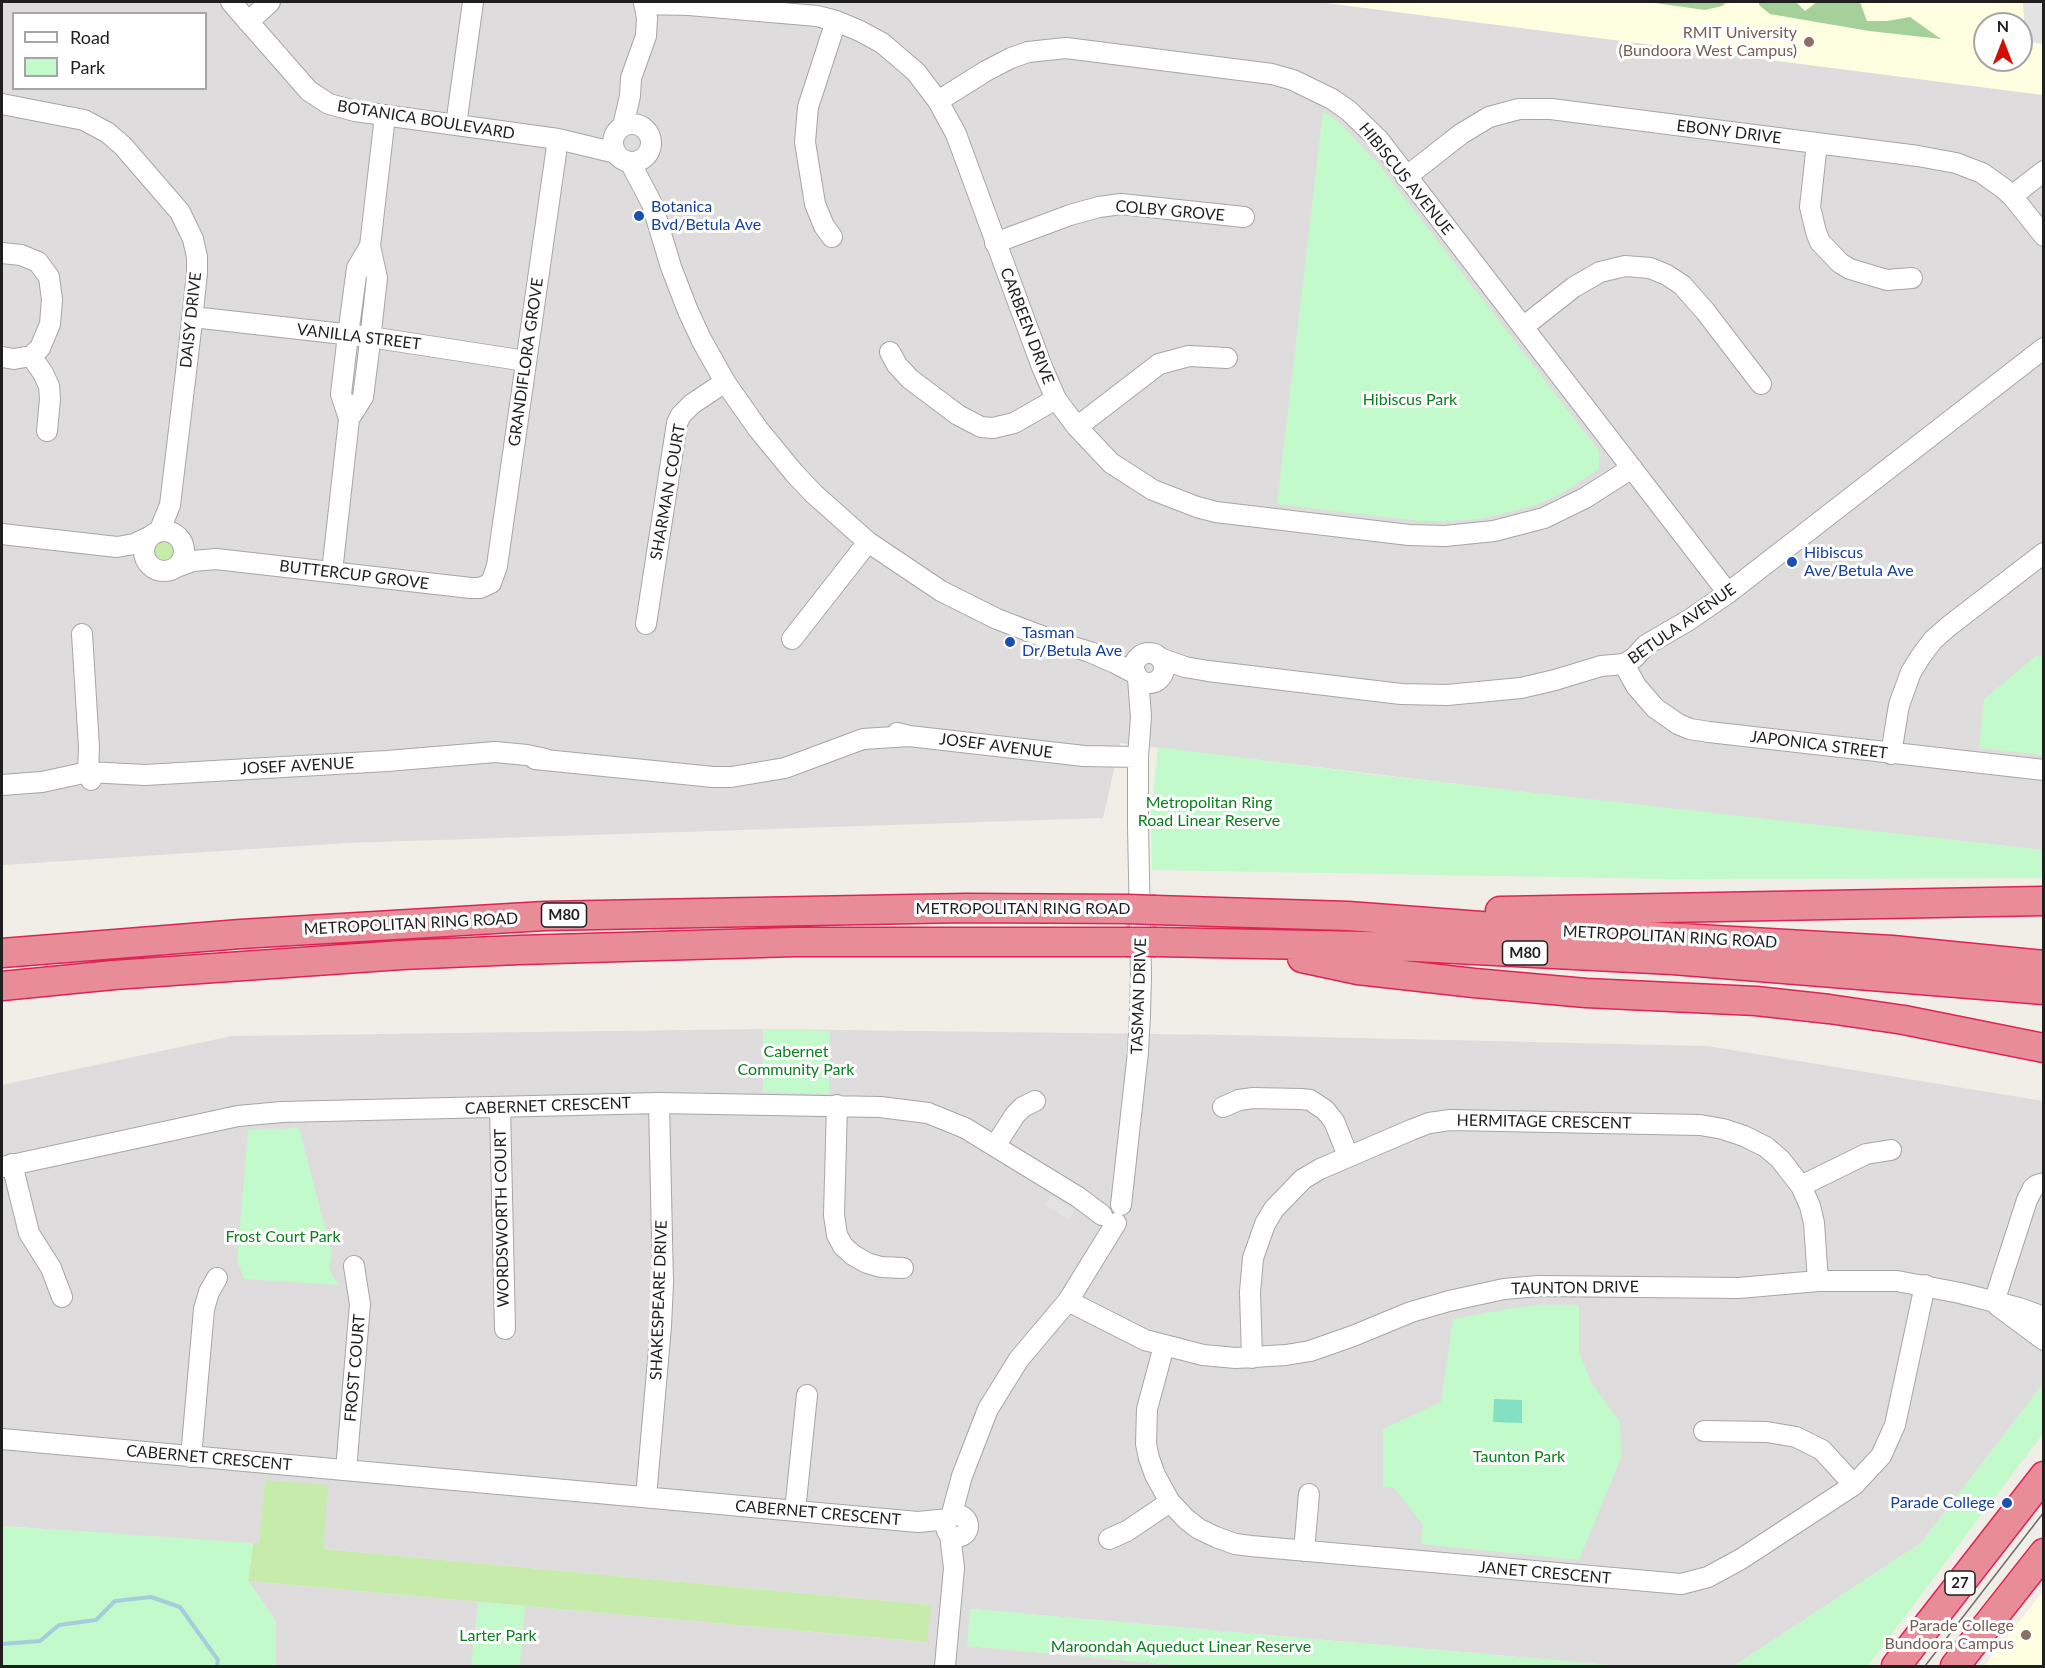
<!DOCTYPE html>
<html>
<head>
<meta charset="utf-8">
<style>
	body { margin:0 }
	#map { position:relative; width:2045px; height:1668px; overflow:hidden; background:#f0eee6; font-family:Lato,sans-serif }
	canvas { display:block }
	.frame { position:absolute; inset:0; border:3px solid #1f1f1f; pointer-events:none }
	.legend { position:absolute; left:12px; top:12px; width:195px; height:78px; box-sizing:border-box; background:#fff; border:2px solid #a5a5a5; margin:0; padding:8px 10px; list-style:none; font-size:18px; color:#1f1f1f }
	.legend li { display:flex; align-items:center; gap:12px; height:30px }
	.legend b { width:30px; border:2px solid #a5a5a5 }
	.north { position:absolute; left:1973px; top:12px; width:60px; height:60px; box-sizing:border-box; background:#fff; border:2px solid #a5a5a5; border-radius:50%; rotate:0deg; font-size:16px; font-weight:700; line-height:24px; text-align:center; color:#1f1f1f }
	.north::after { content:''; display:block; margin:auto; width:21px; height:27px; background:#cf1000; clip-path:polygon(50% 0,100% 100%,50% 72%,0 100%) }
</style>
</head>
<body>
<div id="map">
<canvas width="2045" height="1668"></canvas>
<div class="frame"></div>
<ul class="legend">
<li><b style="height:8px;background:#fff"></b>Road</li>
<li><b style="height:16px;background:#c3facb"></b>Park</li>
</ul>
<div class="north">N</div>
</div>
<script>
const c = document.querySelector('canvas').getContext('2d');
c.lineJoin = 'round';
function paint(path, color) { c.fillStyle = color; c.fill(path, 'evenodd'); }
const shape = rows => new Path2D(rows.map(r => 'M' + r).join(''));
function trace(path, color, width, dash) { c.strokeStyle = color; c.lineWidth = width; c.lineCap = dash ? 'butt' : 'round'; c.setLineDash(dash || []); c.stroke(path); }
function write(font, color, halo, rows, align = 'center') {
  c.font = font + ' Lato,sans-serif'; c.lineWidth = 6; c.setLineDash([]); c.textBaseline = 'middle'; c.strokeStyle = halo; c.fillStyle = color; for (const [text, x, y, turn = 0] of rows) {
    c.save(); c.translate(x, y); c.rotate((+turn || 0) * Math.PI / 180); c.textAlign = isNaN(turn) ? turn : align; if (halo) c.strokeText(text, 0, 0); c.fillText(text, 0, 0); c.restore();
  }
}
const residential = shape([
	[2,2,1319,2,2043,95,2043,850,1581,799,1120,743,1103,818,347,843,2,865],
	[14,14,206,14,206,88,14,88],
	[763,1029,1228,1035,1707,1046,2043,1101,2043,1384,1921,1543,1734,1666,1622,1666,971,1609,968,1646,1187,1666,276,1666,276,1621,248,1581,926,1642,931,1605,323,1549,265,1480,259,1544,2,1526,2,1085,232,1036]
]);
const education = shape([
	[1319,2,2043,2,2043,95],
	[1985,24,2021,24,2021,60,1985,60],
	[2043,1591,2043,1666,1984,1666,2034,1603]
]);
const grass = shape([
	'152 551a12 12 0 1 1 24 0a12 12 0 1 1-24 0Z',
	[265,1480,328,1485,323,1549,931,1605,927,1642,248,1581,253,1543,259,1543]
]);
const forest = shape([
	[1648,2,1727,2,1722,6,1705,10],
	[1758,2,1796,2,1805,11,1817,2,1860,2,1867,21,1887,21,1910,17,1941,39,1869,31,1770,14,1760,6]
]);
const park = shape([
	[1323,111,1341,124,1380,166,1599,451,1599,469,1559,495,1534,506,1480,519,1450,521,1418,521,1277,504],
	[2037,655,2043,658,2043,755,1979,748,1984,699],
	[1158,747,1377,775,2043,850,2043,878,1672,879,1152,870,1151,815],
	[763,1029,830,1031,829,1094,763,1092],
	[299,1128,332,1253,329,1267,332,1275,340,1285,244,1279,237,1261,248,1130],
	[1541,1305,1579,1305,1579,1352,1592,1384,1620,1422,1621,1458,1579,1560,1421,1544,1423,1525,1394,1488,1383,1487,1383,1429,1441,1402,1453,1319,1513,1308],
	[2043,1384,2043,1434,1985,1510,1868,1666,1734,1666,1921,1543],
	[2,1526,253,1543,248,1581,276,1621,276,1666,2,1666],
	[478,1602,525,1606,520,1666,471,1666],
	[970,1609,971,1609,1622,1666,1187,1666,967,1646]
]);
const pitch = shape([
	[1494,1399,1522,1400,1522,1423,1493,1422]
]);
const parking = shape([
	[2023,2,2043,2,2043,44,2025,41],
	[1051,1196,1075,1210,1069,1220,1045,1205]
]);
const stream = shape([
	[2,1644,40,1641,59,1625,96,1620,115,1601,151,1597,180,1607,218,1660,217,1666]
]);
const minor = shape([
	[231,2,309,91,329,104,355,111,558,139,616,153],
	[644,4,689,5,817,16,836,21,860,31,882,43,916,72,938,101,956,134,1042,367,1056,399,1077,427,1111,463,1153,490,1197,507,1216,512,1409,535,1445,536,1494,531,1544,518,1585,498,1632,468],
	[248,22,270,2],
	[938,101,986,71,1011,58,1028,52,1066,48,1272,74,1293,80,1332,99,1349,111,1379,140,1728,593],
	[2,104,84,120,108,133,123,146,180,212,193,239,197,257,197,273,191,330,170,505,159,532],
	'613 143a19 19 0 1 1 38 0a19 19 0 1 1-38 0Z',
	[456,125,473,2],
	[623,126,630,96,631,78,646,36,647,18,644,2],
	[1817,143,1810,207,1816,232,1820,242,1840,263,1850,269,1887,280,1912,278],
	[630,162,652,204,671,267,688,311,702,341,725,382,758,429,795,474,814,494,868,542,941,591,997,619,1060,643,1090,652,1115,663,1136,674],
	[1406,177,1461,134,1489,117,1519,109,1551,109,1918,156,1956,163,1982,173,2003,188,2012,196,2044,236],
	[2012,196,2044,171],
	[832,237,824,226,815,204,805,142,808,107,836,21],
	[995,243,1070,215,1099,207,1121,204,1244,217],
	[2,253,21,255,38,262,49,277,52,300,50,324,40,348,31,356,14,359,2,357],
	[193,317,370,337,526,361],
	[1523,327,1574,287,1600,272,1625,266,1650,268,1667,275,1682,285,1705,311,1761,384],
	[890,352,897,365,910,379,958,415,981,427,993,428,1014,423,1056,399],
	[31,356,43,373,49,386,50,399,47,431],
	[349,419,363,397,368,358,377,278,370,246,385,116],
	[1077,427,1159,364,1189,356,1227,358],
	'144 551a20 20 0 1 1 40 0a20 20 0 1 1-40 0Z',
	[2,534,117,547,134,544,149,537],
	[177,567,193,561,216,559,471,588,480,588,491,583,497,566,558,139],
	[332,572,349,419,341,394,348,335,357,268,370,246],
	[646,624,677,423,681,415,692,404,725,382],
	[82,634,89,747,88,772,91,780],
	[792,639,868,542],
	'1134 668a15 15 0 1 1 30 0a15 15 0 1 1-30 0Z',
	[1160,658,1185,667,1208,671,1401,694,1447,695,1521,688,1555,680,1601,666,1624,664,1634,658,1646,645,1689,620,1728,593,2044,348],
	[1624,664,1636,686,1655,708,1678,724,1690,729,1709,732,2044,770],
	[897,733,909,736,1084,756,1138,757],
	[1891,754,1899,705,1911,672,1921,656,1933,640,1949,626,2044,553],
	[535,759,713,777,731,777,785,768,863,739,909,736],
	[2,785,42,782,88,772,145,775,387,761,495,752,527,755,546,759],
	[837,1105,834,1215,837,1235,843,1246,853,1255,867,1263,881,1267,903,1268],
	[500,1107,505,1329],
	[1223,1107,1239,1100,1253,1098,1301,1099,1310,1100,1325,1110,1334,1121,1348,1156],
	[995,1146,1015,1115,1023,1107,1035,1101],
	[12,1164,29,1233,51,1268,62,1297],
	[2,1167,238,1116,282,1112,659,1103,880,1107,928,1113,965,1128,1078,1197,1102,1215],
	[1801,1186,1866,1154,1891,1150],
	[1121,1205,1138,1052,1140,1014,1141,974,1138,826,1138,757,1141,717,1138,678],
	[1068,1301,1145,1340,1203,1355,1236,1358,1286,1355,1310,1351,1353,1336,1411,1312,1449,1301,1504,1289,1538,1286,1739,1288,1818,1281,1897,1281,1960,1293,2019,1308,2044,1317],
	[1994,1302,2027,1200,2033,1188,2037,1185,2044,1183],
	[1998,1306,2044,1340],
	[1164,1346,1147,1409,1146,1444,1149,1458,1155,1475,1170,1502,1186,1519,1199,1529,1216,1537,1235,1544,1251,1546,1681,1584,1708,1577,1741,1559,1854,1485,1881,1456,1895,1425,1925,1285],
	[1252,1358,1250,1292,1253,1258,1265,1224,1274,1209,1303,1179,1320,1169,1411,1130,1429,1123,1450,1120,1700,1125,1723,1129,1744,1136,1766,1147,1780,1159,1801,1186,1810,1206,1814,1223,1818,1281],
	[1704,1431,1767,1432,1796,1437,1822,1450,1854,1485],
	[2,1439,918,1522,949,1519],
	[191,1457,204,1309,209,1292,217,1278],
	[346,1470,360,1304,354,1266],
	[646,1497,661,1326,663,1283,659,1103],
	[795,1511,807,1395],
	'946 1526a11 11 0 1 1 22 0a11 11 0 1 1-22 0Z',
	[951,1517,962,1476,988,1409,1019,1359,1068,1301,1116,1223],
	[1109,1539,1127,1531,1170,1502],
	[1304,1551,1309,1494],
	[945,1666,954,1568,950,1535]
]);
const highway = shape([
	[1155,910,1348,916,1521,929,1892,950,2044,965],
	[1500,911,2044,901],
	[1156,942,1416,947,1673,960,2044,990],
	[2,953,241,934,545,916,966,908,1127,909],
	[1302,958,1358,970,1474,983,1586,993,1756,1001,1829,1009,1904,1020,2044,1048],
	[2,986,114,975,402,955,519,950,795,942,1126,942],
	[1896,1666,2044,1476],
	[1955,1666,2044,1553]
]);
const tram = shape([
	[1925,1666,2044,1512]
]);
const highwayBridge = shape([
	[1127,909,1155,910],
	[1126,942,1156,942]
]);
const markers = [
	[1809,42,6,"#8d6e63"],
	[639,216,6,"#1a4fb4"],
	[1792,562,6,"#1a4fb4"],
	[1010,642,6,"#1a4fb4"],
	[2007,1503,6,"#1a4fb4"],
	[2026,1635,6,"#8d6e63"]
];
const shields = [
	[564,915,45],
	[1525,953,45],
	[1960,1583,30]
];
const shieldNames = [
	["M80",564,915],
	["M80",1525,953],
	["27",1960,1583]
];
const educationNames = [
	["RMIT University",1797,33],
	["(Bundoora West Campus)",1797,51],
	["Parade College",2014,1626],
	["Bundoora Campus",2014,1644]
];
const streetNames = [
	["BOTANICA BOULEVARD",426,120,9],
	["EBONY DRIVE",1729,132,7],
	["HIBISCUS AVENUE",1406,179,51],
	["COLBY GROVE",1170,211,5],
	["DAISY DRIVE",191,320,-84],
	["CARBEEN DRIVE",1027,326,69],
	["VANILLA STREET",359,337,7],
	["GRANDIFLORA GROVE",526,362,-82],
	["SHARMAN COURT",668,492,-80],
	["BUTTERCUP GROVE",354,575,7],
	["BETULA AVENUE",1682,624,-35],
	["JAPONICA STREET",1819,745,7],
	["JOSEF AVENUE",996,746,7],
	["JOSEF AVENUE",297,766,-3],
	["METROPOLITAN RING ROAD",1023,909],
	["METROPOLITAN RING ROAD",411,924,-3],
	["METROPOLITAN RING ROAD",1670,937,3],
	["TASMAN DRIVE",1139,996,-88],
	["CABERNET CRESCENT",548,1106,-2],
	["HERMITAGE CRESCENT",1544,1122,1],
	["WORDSWORTH COURT",502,1218,-91],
	["TAUNTON DRIVE",1575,1288,-1],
	["SHAKESPEARE DRIVE",659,1300,-88],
	["FROST COURT",355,1368,-85],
	["CABERNET CRESCENT",209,1458,5],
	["CABERNET CRESCENT",818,1513,5],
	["JANET CRESCENT",1545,1573,5]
];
const transitNames = [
	["Botanica",651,207],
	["Bvd/Betula Ave",651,225],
	["Hibiscus",1804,553],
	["Ave/Betula Ave",1804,571],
	["Tasman",1022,633],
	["Dr/Betula Ave",1022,651],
	["Parade College",1995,1503,"right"]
];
const parkNames = [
	["Hibiscus Park",1410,400],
	["Metropolitan Ring",1209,803],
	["Road Linear Reserve",1209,821],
	["Cabernet",796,1052],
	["Community Park",796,1070],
	["Frost Court Park",283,1237],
	["Taunton Park",1519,1457],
	["Larter Park",498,1636],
	["Maroondah Aqueduct Linear Reserve",1181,1647]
];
paint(residential, '#dedcdc');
paint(education, '#fdffe0');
paint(grass, '#c6ebab');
paint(forest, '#a6d09a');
paint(park, '#c3facb');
paint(pitch, '#83e0c3');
paint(parking, '#e3e3e3');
trace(stream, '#a6cdde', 4);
trace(minor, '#a6a6a6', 22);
trace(highway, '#de2355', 31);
trace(minor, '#fff', 20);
trace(highway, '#e88d97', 28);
trace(tram, '#6d6d6d', 1.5);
trace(highwayBridge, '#de2355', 31, []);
trace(highwayBridge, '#e88d97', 28);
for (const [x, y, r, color] of markers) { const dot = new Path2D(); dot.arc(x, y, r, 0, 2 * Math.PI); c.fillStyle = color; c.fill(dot); trace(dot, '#fff', 2); }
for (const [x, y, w] of shields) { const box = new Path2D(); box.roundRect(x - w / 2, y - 12, w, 24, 4.5); c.fillStyle = '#fff'; c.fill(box); trace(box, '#1f1f1f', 1.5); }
write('bold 15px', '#1f1f1f', null, shieldNames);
write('16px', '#785e54', '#fff', educationNames, 'right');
write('16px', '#1f1f1f', '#fff', streetNames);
write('16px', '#164399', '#fff', transitNames, 'left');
write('16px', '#0a811d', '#fff', parkNames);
</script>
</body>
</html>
